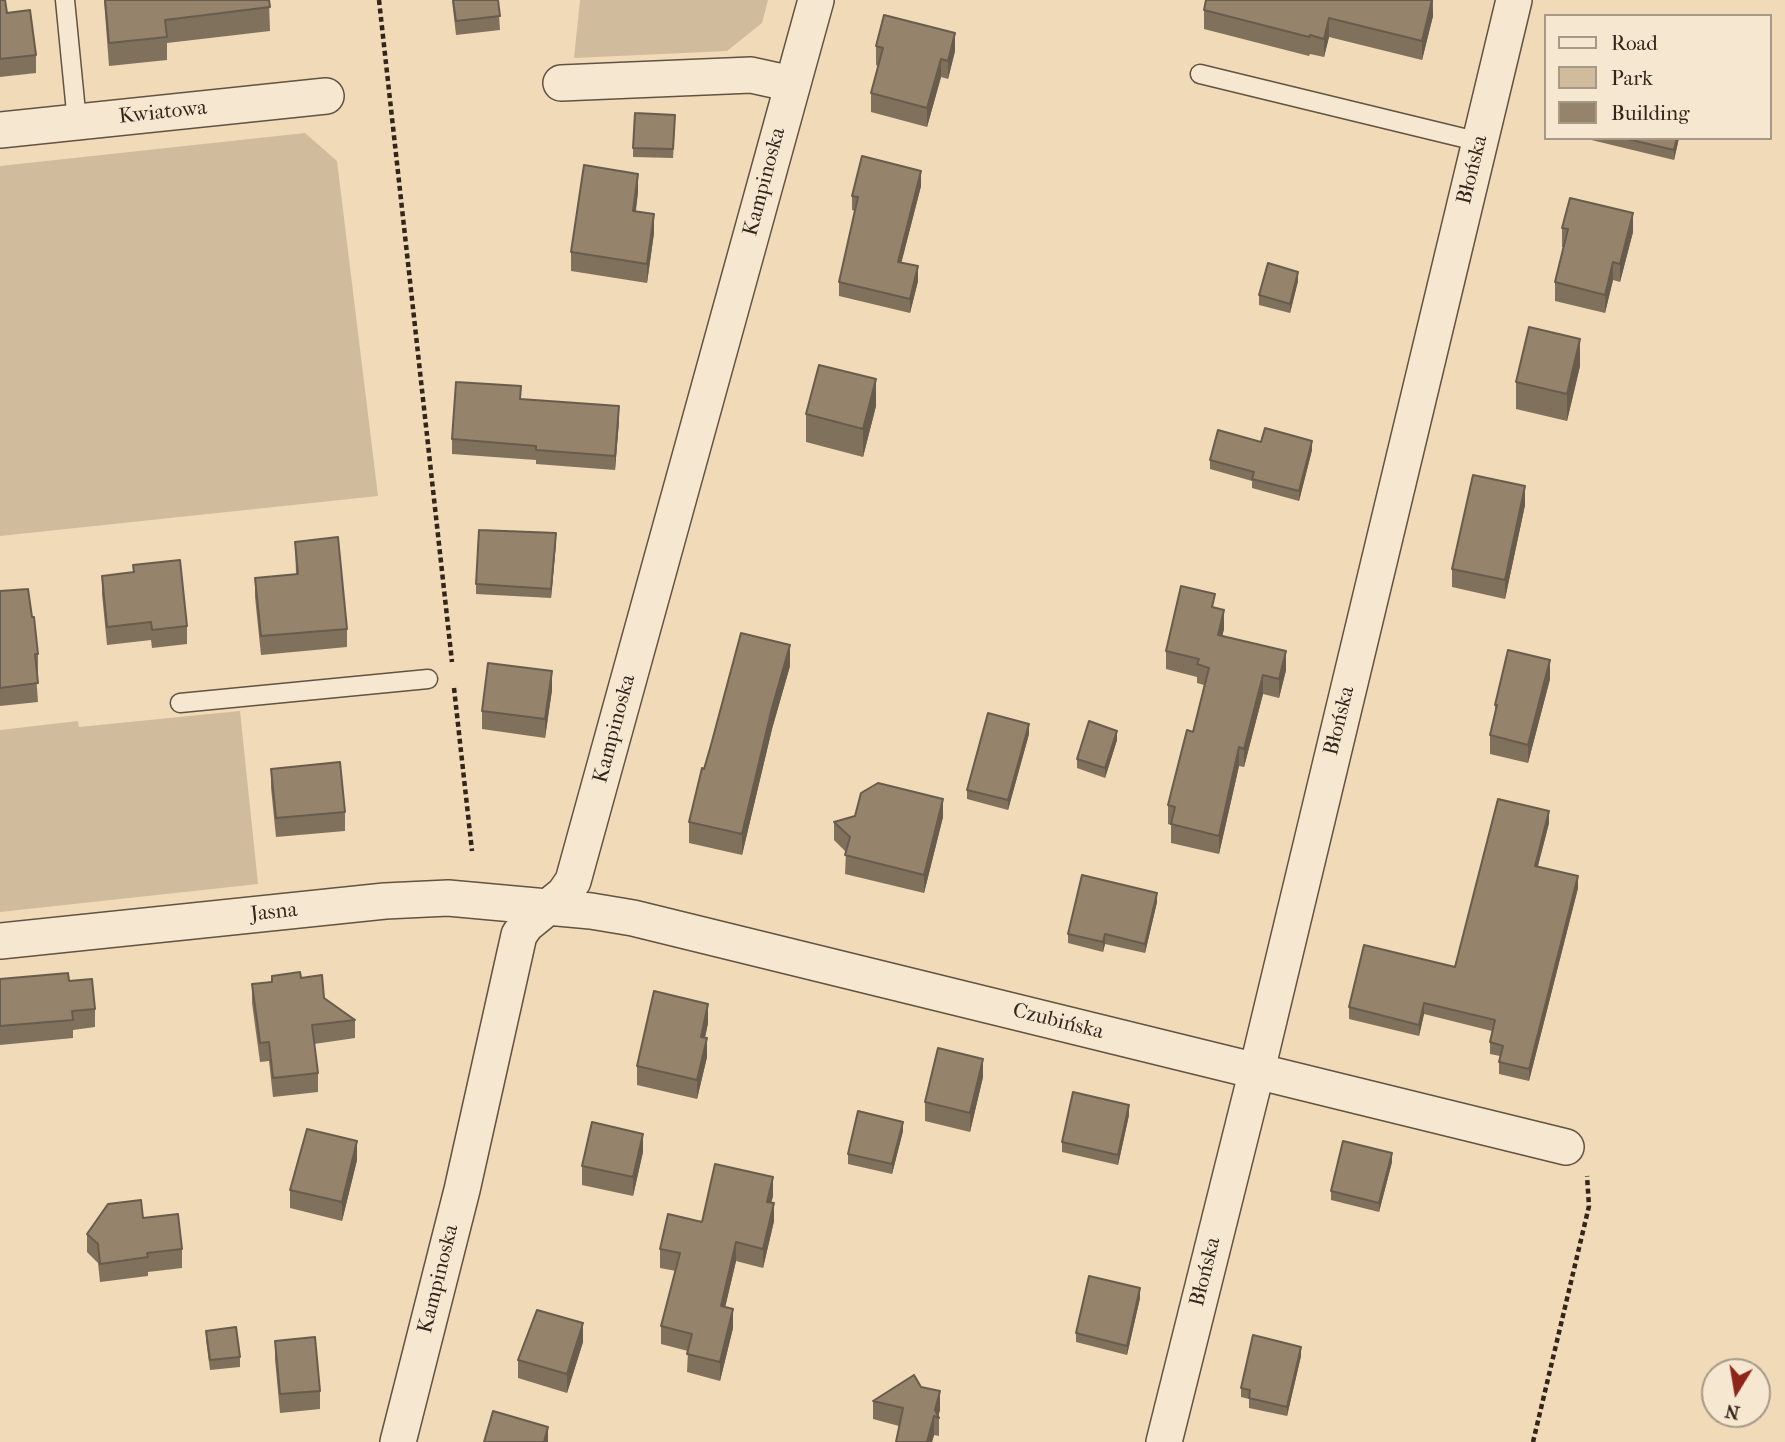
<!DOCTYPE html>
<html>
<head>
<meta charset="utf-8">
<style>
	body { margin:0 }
	#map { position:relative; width:1785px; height:1442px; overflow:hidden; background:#f0dab7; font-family:"IM FELL French Canon",serif }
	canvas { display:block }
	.legend { position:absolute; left:1544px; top:14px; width:228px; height:126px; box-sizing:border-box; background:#f5e7d0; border:2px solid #a79988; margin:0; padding:9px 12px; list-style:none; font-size:21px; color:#32251b }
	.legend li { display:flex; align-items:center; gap:14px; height:35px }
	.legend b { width:35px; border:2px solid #a79988 }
	.north { position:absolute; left:1701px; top:1358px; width:70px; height:70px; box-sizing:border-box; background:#f5e7d0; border:2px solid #a79988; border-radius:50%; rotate:191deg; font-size:19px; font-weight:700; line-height:28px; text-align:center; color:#32251b }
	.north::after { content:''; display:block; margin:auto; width:24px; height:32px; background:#8f2418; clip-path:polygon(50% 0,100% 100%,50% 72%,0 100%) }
</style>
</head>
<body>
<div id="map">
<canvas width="1785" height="1442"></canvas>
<ul class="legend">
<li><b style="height:9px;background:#f5e7d0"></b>Road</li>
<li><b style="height:19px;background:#d0bb9c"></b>Park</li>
<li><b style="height:19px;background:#95836c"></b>Building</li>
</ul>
<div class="north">N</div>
</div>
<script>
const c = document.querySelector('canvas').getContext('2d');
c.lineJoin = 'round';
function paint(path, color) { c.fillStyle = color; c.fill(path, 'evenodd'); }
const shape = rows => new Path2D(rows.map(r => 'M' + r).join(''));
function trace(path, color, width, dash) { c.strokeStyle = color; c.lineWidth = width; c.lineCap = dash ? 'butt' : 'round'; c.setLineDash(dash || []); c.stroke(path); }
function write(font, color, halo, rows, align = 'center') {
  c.font = font + ' "IM FELL French Canon",serif'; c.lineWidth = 6; c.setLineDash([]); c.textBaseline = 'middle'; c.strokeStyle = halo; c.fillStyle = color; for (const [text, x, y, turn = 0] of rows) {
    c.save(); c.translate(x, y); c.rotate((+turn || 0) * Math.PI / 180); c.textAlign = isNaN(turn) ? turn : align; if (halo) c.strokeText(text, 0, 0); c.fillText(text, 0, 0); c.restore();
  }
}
const green = shape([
	[580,0,768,0,762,23,727,51,574,58],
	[305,133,337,161,378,496,0,536,0,166],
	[240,711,258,884,0,912,0,730,78,721,79,727]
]);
const path = shape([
	[379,0,452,662],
	[454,688,472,851],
	[1533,1442,1589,1206,1587,1176]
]);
const lane = shape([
	[65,0,77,122],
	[1200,74,1480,142],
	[180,703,428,679]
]);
const street = shape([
	[561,83,751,75,792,84],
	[0,130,326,96],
	[0,941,385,901,448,898,591,911,633,918,1566,1147],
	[398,1442,462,1190,519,935,526,925,564,894,573,881,816,0],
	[1164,1442,1257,1070,1514,0]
]);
const wall = shape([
	[0,0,7,13,36,55,36,73,0,77],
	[104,0,269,0,270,31,167,43,167,60,109,66],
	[452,0,498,0,500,30,456,35],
	[1433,0,1433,16,1422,60,1329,37,1324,57,1310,54,1309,56,1204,29,1204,10],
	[876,46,955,51,948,79,941,77,927,127,871,112,871,93,878,66,876,65],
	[675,125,673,158,633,157,633,148],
	[1583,138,1679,138,1674,160],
	[921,186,901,263,918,281,910,313,839,296,839,282,855,211,852,210,852,196],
	[638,192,636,211,654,233,647,283,571,271,571,252],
	[1562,228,1633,232,1620,282,1613,280,1605,313,1555,301,1555,282,1564,247,1562,247],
	[1298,281,1290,313,1259,305,1259,295],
	[1580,366,1567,421,1516,409,1516,382],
	[521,399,619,421,615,470,536,464,536,460,452,454,452,439],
	[876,406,863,457,806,442,806,414],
	[1312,450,1299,501,1252,488,1252,481,1210,469,1210,460],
	[1525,505,1505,599,1452,587,1452,569],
	[295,542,347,629,347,647,261,655,255,597,255,578,296,574],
	[556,543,551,598,476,594,476,584],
	[133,565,187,626,187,644,152,648,151,640,107,645,102,594,102,576,133,572],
	[0,591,38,654,38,673,36,673,38,702,0,706],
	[1215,608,1224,629,1222,636,1286,670,1279,698,1263,694,1244,767,1239,766,1219,854,1171,843,1171,825,1168,824,1168,805,1193,732,1204,685,1197,683,1197,677,1166,669,1166,651],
	[790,666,772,729,742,855,689,843,689,822,704,769],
	[1550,679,1528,763,1490,754,1490,735,1495,713,1495,705],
	[552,690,545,738,482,729,482,711],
	[1029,734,1008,810,967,799,967,790],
	[1117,740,1105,778,1077,768,1077,759],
	[271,769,345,812,345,831,276,837,271,788],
	[943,817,924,893,845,874,846,852,834,840,834,822],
	[1549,823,1538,866,1578,888,1529,1081,1499,1074,1499,1062,1500,1056,1490,1054,1490,1042,1492,1031,1424,1014,1419,1036,1349,1019,1349,1007,1455,967],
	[1157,902,1145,953,1105,944,1103,952,1068,943,1068,934],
	[301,978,324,998,355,1020,355,1038,314,1044,318,1073,318,1092,273,1097,269,1061,260,1062,252,1003,252,984],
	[0,979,69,981,95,1009,95,1027,73,1030,73,1038,0,1045],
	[708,1023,705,1038,707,1057,697,1099,637,1085,637,1066],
	[983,1077,970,1132,925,1121,925,1102],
	[1129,1115,1118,1165,1062,1152,1062,1142],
	[903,1131,892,1174,848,1164,848,1154],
	[643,1152,633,1196,582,1185,582,1166],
	[357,1160,342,1221,290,1208,290,1190],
	[1392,1162,1379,1212,1331,1200,1331,1191],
	[773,1196,771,1202,774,1221,763,1268,736,1261,725,1307,733,1328,720,1381,687,1372,688,1351,661,1344,661,1326,676,1271,660,1268,660,1249,702,1222],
	[143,1218,182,1249,182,1268,148,1272,148,1276,100,1282,98,1263,87,1252,87,1234],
	[1140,1298,1127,1355,1076,1342,1076,1333],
	[206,1331,240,1357,240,1367,210,1370,206,1340],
	[275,1341,320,1391,320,1409,280,1413,275,1359],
	[583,1342,567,1393,518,1378,518,1360],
	[1301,1356,1287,1416,1249,1408,1249,1399,1241,1397,1241,1388],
	[921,1387,940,1410,938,1416,939,1418,939,1436,934,1435,932,1442,896,1442,899,1426,873,1419,873,1401]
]);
const shadedWall = shape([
	[1432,0,1433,16,1422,60,1422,41],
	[1329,18,1329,37,1324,57,1324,39],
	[955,33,955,51,948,79,948,61],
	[941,59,941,77,927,127,927,108],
	[1677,138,1679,138,1674,160,1674,150],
	[921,171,921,186,898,276,898,262],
	[638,174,638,192,633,229,633,211],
	[1633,213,1633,232,1620,282,1620,264],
	[654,214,654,233,647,283,647,264],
	[1613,262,1613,280,1605,313,1605,295],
	[918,266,918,281,910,313,910,299],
	[1298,272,1298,281,1290,313,1290,304],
	[1580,339,1580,366,1567,421,1567,394],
	[876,379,876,406,863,457,863,429],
	[619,406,619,421,615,470,615,456],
	[1312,441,1312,450,1299,501,1299,491],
	[1525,486,1525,505,1505,599,1505,580],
	[556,533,556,543,551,598,551,589],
	[1224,610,1224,629,1218,654,1218,635],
	[790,645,790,666,772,729,742,855,742,834,772,708],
	[1286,651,1286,670,1279,698,1279,679],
	[1550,660,1550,679,1528,763,1528,745],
	[552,671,552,690,545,738,545,719],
	[1263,675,1263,694,1244,767,1244,749],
	[1029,724,1029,734,1008,810,1008,800],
	[1117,731,1117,740,1105,778,1105,768],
	[1239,747,1239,766,1219,854,1219,836],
	[943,799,943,817,924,893,924,875],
	[1549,811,1549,823,1535,877,1535,866],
	[1578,876,1578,888,1529,1081,1529,1069],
	[1157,893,1157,902,1145,953,1145,944],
	[1105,934,1105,944,1103,952,1103,942],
	[1424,1003,1424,1014,1419,1036,1419,1025],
	[708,1004,708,1023,701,1055,701,1037],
	[707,1038,707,1057,697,1099,697,1080],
	[983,1059,983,1077,970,1132,970,1113],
	[1129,1105,1129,1115,1118,1165,1118,1155],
	[903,1122,903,1131,892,1174,892,1164],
	[643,1134,643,1152,633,1196,633,1177],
	[357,1141,357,1160,342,1221,342,1202],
	[1392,1153,1392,1162,1379,1212,1379,1203],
	[773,1177,773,1196,767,1220,767,1202],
	[774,1203,774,1221,763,1268,763,1249],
	[736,1242,736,1261,721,1325,721,1306],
	[1140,1288,1140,1298,1127,1355,1127,1346],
	[733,1309,733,1328,720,1381,720,1362],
	[583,1323,583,1342,567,1393,567,1374],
	[1301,1347,1301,1356,1287,1416,1287,1407],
	[940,1391,940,1410,938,1417,935,1410],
	[934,1416,934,1435,932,1442,927,1442],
	[548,1427,548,1442,544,1442]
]);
const building = shape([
	[0,0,5,0,7,13,30,10,36,55,0,59,0,0],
	[105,0,269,0,270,7,165,20,167,37,109,43,105,0],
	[453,0,498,0,500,16,456,21,453,0],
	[1206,0,1432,0,1422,41,1329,18,1324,39,1310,35,1309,37,1204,10,1206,0],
	[884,15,955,33,948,61,941,59,927,108,871,93,883,48,876,46,884,15],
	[635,113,675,115,673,149,633,148,635,113],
	[1623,138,1677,138,1674,150,1623,138],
	[862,156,921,171,898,262,918,266,910,299,839,282,858,197,852,196,862,156],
	[584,165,638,174,633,211,654,214,647,264,571,252,584,165],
	[1570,198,1633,213,1620,264,1613,262,1605,295,1555,282,1568,229,1562,228,1570,198],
	[1268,263,1298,272,1290,304,1259,295,1268,263],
	[1529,327,1580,339,1567,394,1516,382,1529,327],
	[819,365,876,379,863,429,806,414,819,365],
	[456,382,521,386,520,399,619,406,615,456,536,450,536,446,452,439,456,382],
	[1265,428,1312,441,1299,491,1252,479,1254,472,1210,460,1218,430,1261,442,1265,428],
	[1473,475,1525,486,1505,580,1452,569,1473,475],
	[479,530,556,533,551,589,476,584,479,530],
	[338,537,347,629,261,636,255,578,298,574,295,542,338,537],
	[180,560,187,626,152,630,151,622,107,627,102,576,134,572,133,565,180,560],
	[1181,586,1215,594,1212,607,1224,610,1218,635,1286,651,1279,679,1263,675,1244,749,1239,747,1219,836,1171,824,1175,807,1168,805,1173,785,1187,730,1193,732,1209,668,1197,664,1199,659,1166,651,1181,586],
	[28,589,32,617,34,617,38,654,35,654,38,683,0,688,0,591,28,589],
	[741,633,790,645,772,708,742,834,689,822,702,768,704,769,711,745,741,633],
	[1508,650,1550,660,1528,745,1490,735,1497,705,1495,705,1508,650],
	[488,663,552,671,545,719,482,711,488,663],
	[988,713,1029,724,1008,800,967,790,988,713],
	[1089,721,1117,731,1105,768,1077,759,1089,721],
	[340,762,345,812,276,818,271,769,340,762],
	[878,783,943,799,924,875,845,855,850,837,834,822,855,816,861,793,878,783],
	[1498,799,1549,811,1535,866,1578,876,1529,1069,1499,1062,1503,1046,1490,1042,1495,1020,1424,1003,1419,1025,1349,1007,1364,945,1455,967,1498,799],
	[1082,875,1157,893,1145,944,1105,934,1103,942,1068,934,1082,875],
	[300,972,301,978,322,975,324,998,355,1020,312,1025,318,1073,273,1078,269,1042,260,1043,252,984,272,982,272,976,300,972],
	[68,973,69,981,92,979,95,1009,72,1011,73,1020,0,1026,0,979,68,973],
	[654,991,708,1004,701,1037,707,1038,697,1080,637,1066,654,991],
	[938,1048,983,1059,970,1113,925,1102,938,1048],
	[1073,1092,1129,1105,1118,1155,1062,1142,1073,1092],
	[858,1111,903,1122,892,1164,848,1154,858,1111],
	[592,1122,643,1134,633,1177,582,1166,592,1122],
	[307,1129,357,1141,342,1202,290,1190,307,1129],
	[1343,1141,1392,1153,1379,1203,1331,1191,1343,1141],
	[715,1164,773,1177,767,1202,774,1203,763,1249,736,1242,721,1306,733,1309,720,1362,687,1354,692,1334,661,1326,680,1253,660,1249,668,1214,702,1222,715,1164],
	[141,1200,143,1218,178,1214,182,1249,147,1253,148,1257,100,1264,98,1244,87,1234,108,1204,141,1200],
	[1089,1276,1140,1288,1127,1346,1076,1333,1089,1276],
	[537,1310,583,1323,567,1374,518,1360,537,1310],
	[236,1327,240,1357,210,1360,206,1331,236,1327],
	[1253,1335,1301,1347,1287,1407,1249,1398,1250,1390,1241,1388,1253,1335],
	[315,1337,320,1391,280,1394,275,1341,315,1337],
	[914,1375,921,1387,940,1391,935,1410,939,1418,934,1416,927,1442,896,1442,903,1408,873,1401,914,1375],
	[493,1411,548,1427,544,1442,484,1442,493,1411]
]);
const streetNames = [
	["Kwiatowa",163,113,-6],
	["Błońska",1473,170,-76],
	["Kampinoska",765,182,-75],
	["Błońska",1340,721,-76],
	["Kampinoska",615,729,-75],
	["Jasna",274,913,-6],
	["Czubińska",1058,1022,14],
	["Błońska",1206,1272,-76],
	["Kampinoska",439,1279,-76]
];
paint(green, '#d0bb9c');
trace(lane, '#625242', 21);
trace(street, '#625242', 38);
trace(path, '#32251b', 4.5, [5, 3.5]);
trace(lane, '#f5e7d0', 18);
trace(street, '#f5e7d0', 35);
paint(wall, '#80715d');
paint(shadedWall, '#685c4c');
paint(building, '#95836c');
trace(building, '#685c4c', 2);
write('21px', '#32251b', '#f5e7d0', streetNames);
</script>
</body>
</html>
